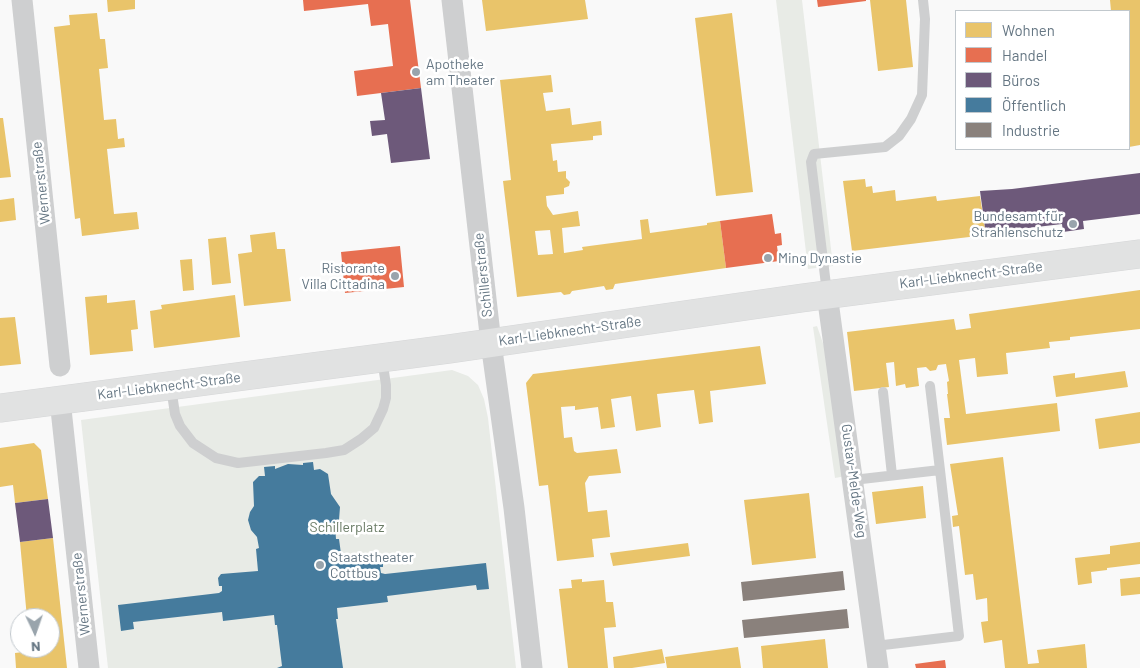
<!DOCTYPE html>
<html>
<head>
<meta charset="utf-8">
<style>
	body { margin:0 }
	#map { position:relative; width:1140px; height:668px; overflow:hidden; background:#f9f9f9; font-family:Barlow,sans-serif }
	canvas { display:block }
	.legend { position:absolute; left:955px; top:10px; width:175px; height:140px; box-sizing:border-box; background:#fff; border:1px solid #c1c8cd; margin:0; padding:6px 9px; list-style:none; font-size:15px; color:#657683 }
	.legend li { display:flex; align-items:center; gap:10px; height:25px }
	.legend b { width:25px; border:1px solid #c1c8cd }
	.north { position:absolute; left:10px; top:608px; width:50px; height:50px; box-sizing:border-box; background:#fff; border:1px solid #c1c8cd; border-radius:50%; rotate:177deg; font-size:14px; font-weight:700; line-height:20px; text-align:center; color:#657683 }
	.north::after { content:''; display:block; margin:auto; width:18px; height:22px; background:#99a4ac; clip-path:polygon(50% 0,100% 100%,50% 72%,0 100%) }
</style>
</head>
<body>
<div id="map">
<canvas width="1140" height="668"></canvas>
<ul class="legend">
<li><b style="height:14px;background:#e9c46a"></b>Wohnen</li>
<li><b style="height:14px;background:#e76f51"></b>Handel</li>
<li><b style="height:14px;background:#6d597a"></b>Büros</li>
<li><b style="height:14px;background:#457b9d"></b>Öffentlich</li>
<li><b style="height:14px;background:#8a817c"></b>Industrie</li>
</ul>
<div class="north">N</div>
</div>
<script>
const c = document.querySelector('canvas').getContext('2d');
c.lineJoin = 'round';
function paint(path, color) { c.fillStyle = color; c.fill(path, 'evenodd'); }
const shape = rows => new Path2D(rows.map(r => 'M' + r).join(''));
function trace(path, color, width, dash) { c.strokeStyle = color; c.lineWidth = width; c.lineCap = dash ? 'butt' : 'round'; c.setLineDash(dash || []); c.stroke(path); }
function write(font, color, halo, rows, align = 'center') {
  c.font = font + ' Barlow,sans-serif'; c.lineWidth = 5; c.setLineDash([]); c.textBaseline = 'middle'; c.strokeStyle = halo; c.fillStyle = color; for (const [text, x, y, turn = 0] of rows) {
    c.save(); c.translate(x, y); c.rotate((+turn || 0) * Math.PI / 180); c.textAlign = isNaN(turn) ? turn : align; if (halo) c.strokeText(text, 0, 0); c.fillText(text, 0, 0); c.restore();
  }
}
const green = shape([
	[776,0,802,0,833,266,808,269],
	[817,326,831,366,846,476,835,478,813,327],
	[452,370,468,376,478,385,484,399,488,418,516,668,108,668,81,420]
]);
const homes = shape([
	[107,0,135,0,135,9,108,12],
	[482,0,585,0,588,19,486,31],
	[870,0,906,0,913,67,878,71],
	[1110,0,1140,0,1140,145,1129,147,1129,11,1111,11],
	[97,13,100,39,105,39,108,68,99,69,104,120,116,119,118,139,124,138,125,147,107,149,114,214,137,212,139,229,82,236,80,218,75,219,54,27,70,25,69,15],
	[732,13,753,192,716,196,695,18],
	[551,75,553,92,543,93,546,111,570,108,572,125,601,121,602,135,593,136,593,140,551,144,553,161,557,160,558,172,566,171,566,178,570,182,569,186,564,188,564,194,546,196,547,206,553,215,578,211,580,226,562,228,564,253,583,250,582,247,642,239,640,220,648,219,650,233,707,225,707,223,720,221,726,268,615,284,613,289,606,290,604,286,572,291,570,294,564,295,561,292,517,297,503,181,511,180,500,80],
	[550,230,553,254,538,255,535,231],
	[0,118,3,118,11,177,0,178],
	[865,179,866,187,872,186,873,193,895,190,896,201,936,196,937,201,980,196,986,235,852,251,843,181],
	[14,198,16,220,0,222,0,200],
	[275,232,277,249,285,249,291,301,244,306,238,254,252,252,250,235],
	[226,237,231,283,212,285,208,239],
	[192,259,194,290,183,291,180,260],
	[1140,290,1140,329,1070,337,1070,340,1049,342,1050,348,1006,353,1008,374,977,377,975,358,959,360,966,414,1057,403,1060,431,947,445,944,418,950,418,947,394,948,394,947,382,949,381,946,364,938,365,936,370,930,371,926,367,917,368,919,386,906,388,905,384,896,386,894,362,886,363,889,387,854,391,847,332,954,319,956,330,971,328,969,314],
	[107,295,107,303,135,300,138,329,131,330,133,351,90,355,85,297],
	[235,295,240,337,154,348,150,311,162,309,161,305],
	[15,317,21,364,0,366,0,318],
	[760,346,766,384,710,391,713,422,699,424,694,390,657,394,661,427,636,431,631,396,611,399,615,427,601,429,598,407,575,410,575,406,561,407,564,438,572,437,574,451,577,453,617,449,621,473,589,476,585,483,588,512,607,510,610,537,592,539,594,557,557,561,548,485,539,486,526,383,533,374],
	[1125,371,1128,387,1056,397,1053,376,1075,373,1075,378],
	[1140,412,1140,443,1099,449,1095,419],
	[34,443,41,450,48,499,15,503,13,485,0,487,0,448],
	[1003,457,1028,664,1039,663,1037,650,1085,644,1087,668,1005,668,1002,640,984,643,981,622,988,621,987,598,976,600,973,574,965,575,959,526,953,527,952,516,958,515,950,464],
	[923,486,926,518,876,524,872,492],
	[809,493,816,558,752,565,744,500],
	[53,538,67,668,16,668,15,653,31,651,30,648,50,648,50,618,27,618,20,542],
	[1140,542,1140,564,1107,568,1107,570,1091,572,1092,583,1078,585,1075,558,1110,554,1110,546],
	[688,543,690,556,613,566,610,553],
	[1140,577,1140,594,1121,596,1120,579],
	[582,579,582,582,604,580,606,602,613,602,616,627,604,628,608,668,568,668,559,589,572,588,571,580],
	[825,639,828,668,763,668,761,646],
	[738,647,741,668,667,668,665,657],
	[662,649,665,663,632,668,614,668,613,657]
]);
const shops = shape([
	[303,0,410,0,421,88,357,96,354,71,393,66,388,24,371,26,368,4,304,11],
	[817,0,866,0,866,1,818,7],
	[772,214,775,234,781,233,782,245,777,246,779,261,726,268,720,221],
	[400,246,404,287,345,293,341,252],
	[945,660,946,668,916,668,915,664]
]);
const offices = shape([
	[421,88,430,159,391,163,387,134,372,136,370,121,385,120,381,93],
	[1140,173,1140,214,1083,221,1084,229,1063,232,1062,224,1003,231,1002,234,995,235,986,235,980,191,1012,189],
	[48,499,53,538,20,542,15,503]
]);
const public = shape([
	[313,462,314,470,320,469,328,474,331,494,340,507,339,520,335,526,336,539,339,539,342,561,379,557,383,560,383,567,380,567,381,573,385,574,486,563,489,589,477,590,476,585,387,596,388,602,337,608,338,619,336,619,343,668,277,668,282,666,277,625,275,625,274,615,223,621,222,612,133,622,134,629,121,631,118,605,219,593,222,591,222,586,219,586,218,578,221,574,258,571,256,549,259,548,257,537,251,530,248,520,250,512,254,506,253,482,259,476,265,476,264,467,275,466,275,469,288,464,303,465,303,463]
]);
const industry = shape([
	[843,571,845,590,743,601,741,582],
	[847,609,849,628,744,638,742,620]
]);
const service = shape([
	[827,293,811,162,814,154,885,147,899,136,911,119,922,95,925,19,923,0],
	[930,386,940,470],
	[171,387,175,414,180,426,193,443,216,458,238,463,326,453,344,450,361,439,374,428,383,409,386,398,386,385,382,359],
	[883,392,892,475],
	[853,480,940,470,959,636,875,646]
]);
const minor = shape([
	[22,0,60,366],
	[452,0,491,343,514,508,532,668],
	[827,294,878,668],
	[60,400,89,668]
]);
const secondary = shape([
	[0,408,449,349,802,298,1140,254]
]);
const markers = [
	[416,72,5,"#99a4ac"],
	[1073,224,5,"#99a4ac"],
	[768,258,5,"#99a4ac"],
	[395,276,5,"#99a4ac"],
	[320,565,5,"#99a4ac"]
];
const poiNames = [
	["Apotheke",426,64],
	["am Theater",426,80],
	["Bundesamt für",1063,216,"right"],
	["Strahlenschutz",1063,232,"right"],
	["Ming Dynastie",778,258],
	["Ristorante",385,268,"right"],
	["Villa Cittadina",385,284,"right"],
	["Staatstheater",330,557],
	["Cottbus",330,573]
];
const streetNames = [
	["Wernerstraße",41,183,-96],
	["Schillerstraße",483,275,-96],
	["Karl-Liebknecht-Straße",971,275,-7],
	["Karl-Liebknecht-Straße",570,331,-8],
	["Karl-Liebknecht-Straße",169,386,-7],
	["Gustav-Melde-Weg",854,481,82],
	["Wernerstraße",81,594,-96]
];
const parkNames = [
	["Schillerplatz",347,527]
];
paint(green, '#e8ebe6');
paint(homes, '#e9c46a');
paint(shops, '#e76f51');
paint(offices, '#6d597a');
paint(public, '#457b9d');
paint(industry, '#8a817c');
trace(secondary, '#d5d6d7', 29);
trace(service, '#cecfd0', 10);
trace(minor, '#cecfd0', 21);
trace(secondary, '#e1e2e2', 28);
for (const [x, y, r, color] of markers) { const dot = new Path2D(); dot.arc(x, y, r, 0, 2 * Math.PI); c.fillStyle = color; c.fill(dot); trace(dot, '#fff', 2); }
write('14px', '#657683', '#fff', poiNames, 'left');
write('14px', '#657683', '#fff', streetNames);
write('14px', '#687a64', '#fff', parkNames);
</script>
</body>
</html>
